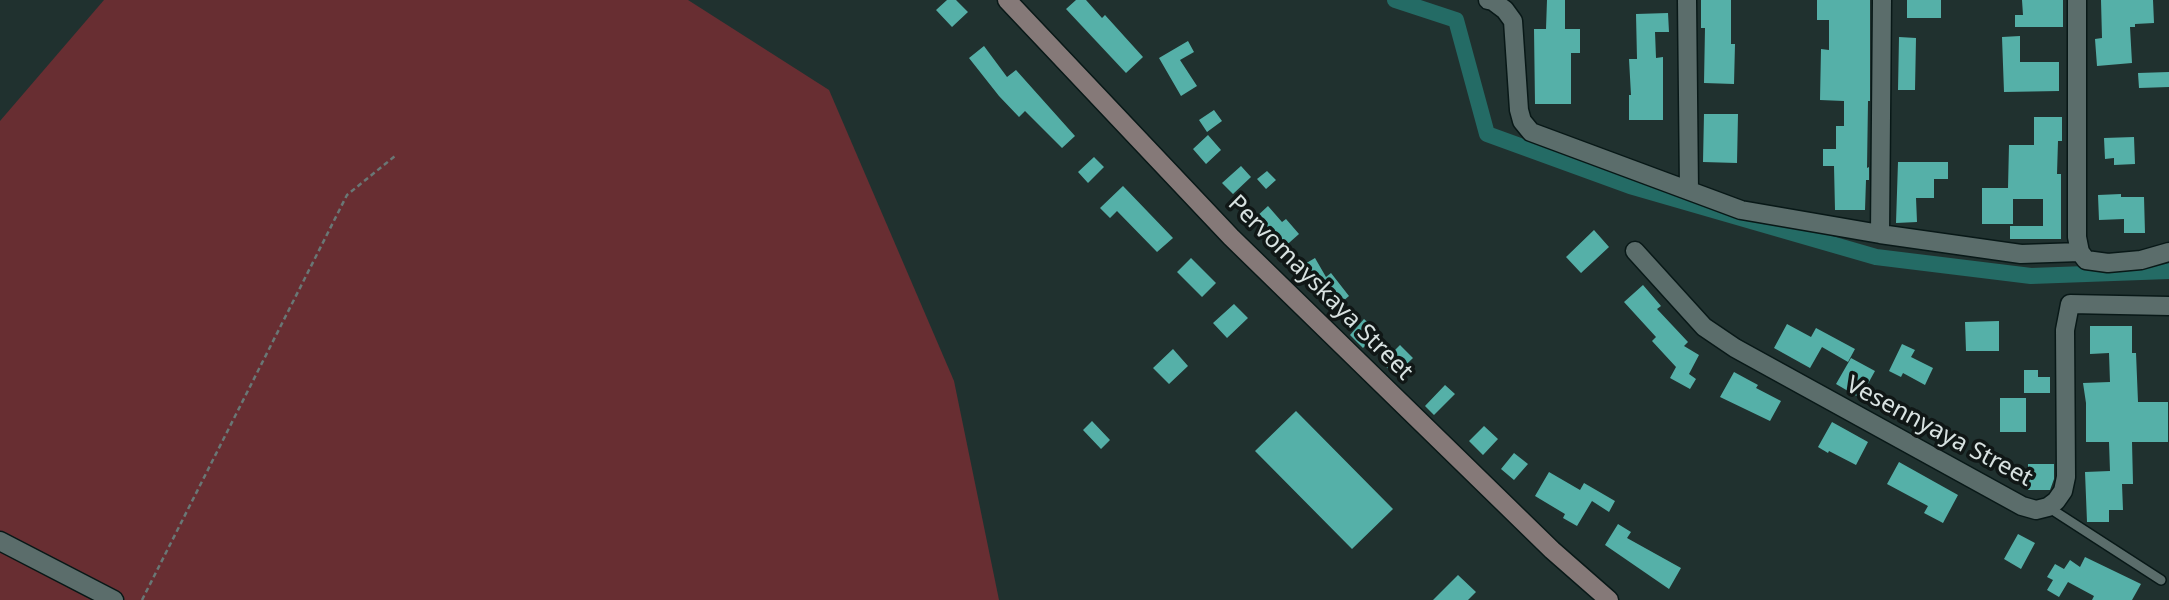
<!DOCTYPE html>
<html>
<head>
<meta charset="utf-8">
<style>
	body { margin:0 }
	canvas { display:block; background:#20312f }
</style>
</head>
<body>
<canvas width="2169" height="600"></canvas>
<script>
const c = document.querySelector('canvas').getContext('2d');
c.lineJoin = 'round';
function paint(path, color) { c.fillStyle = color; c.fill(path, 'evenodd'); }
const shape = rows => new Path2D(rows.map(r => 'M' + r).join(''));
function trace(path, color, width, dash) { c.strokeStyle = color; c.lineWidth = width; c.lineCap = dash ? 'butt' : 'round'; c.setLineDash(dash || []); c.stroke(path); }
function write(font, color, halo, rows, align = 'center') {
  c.font = font + ' "Noto Sans",sans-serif'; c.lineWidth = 7; c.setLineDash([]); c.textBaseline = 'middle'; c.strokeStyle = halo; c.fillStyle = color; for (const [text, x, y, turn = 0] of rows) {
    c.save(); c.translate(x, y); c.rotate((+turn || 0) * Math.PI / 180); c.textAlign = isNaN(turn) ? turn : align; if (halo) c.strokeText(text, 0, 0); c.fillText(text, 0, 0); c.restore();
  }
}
const green = shape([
	[104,0,688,0,829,90,954,381,999,600,0,600,0,121]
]);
const canal = shape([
	[1395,0,1456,20,1487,134,1630,186,1876,257,2031,276,2169,271]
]);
const building = shape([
	[947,0,956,0,968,12,952,27,936,10],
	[1076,0,1086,0,1102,18,1105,15,1143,57,1126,73,1066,9],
	[1547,0,1565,0,1565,29,1580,29,1580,53,1571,53,1571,104,1535,104,1534,29,1546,29],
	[1701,0,1731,0,1731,44,1735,44,1734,84,1704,83,1705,28,1701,28],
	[1817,0,1870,0,1870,101,1868,101,1867,168,1869,167,1869,180,1866,180,1865,210,1835,210,1834,166,1823,166,1823,149,1836,149,1836,126,1844,126,1844,101,1820,100,1821,49,1829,50,1829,20,1817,20],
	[1907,0,1941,0,1941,18,1907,18],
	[2022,0,2063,0,2063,27,2015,27,2015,15,2023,15],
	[2101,0,2153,0,2154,23,2135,24,2135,27,2130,27,2132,63,2097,66,2095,39,2102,38],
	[1668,13,1669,32,1655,32,1656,58,1663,57,1663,120,1629,120,1629,95,1631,95,1629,59,1637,59,1636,14],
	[2020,36,2020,62,2059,62,2059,91,2004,92,2002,37],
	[1899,37,1916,38,1915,90,1898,90],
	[1188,41,1194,52,1180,60,1197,86,1181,96,1159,58],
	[984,46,1007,77,1016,70,1075,136,1062,148,1025,111,1019,117,999,96,969,58],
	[2169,72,2169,87,2139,88,2138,73],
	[1214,110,1222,121,1207,132,1199,120],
	[1704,114,1738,114,1737,163,1703,162],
	[2034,117,2062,117,2062,141,2058,141,2057,174,2061,174,2061,239,2010,239,2010,226,2043,226,2043,199,2013,199,2013,224,1982,224,1982,188,2008,188,2009,145,2034,145],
	[1208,135,1221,150,1206,164,1193,149],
	[2134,137,2135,164,2114,165,2114,158,2105,159,2104,138],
	[1094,157,1104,167,1088,183,1078,172],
	[1898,162,1948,162,1948,179,1934,179,1934,198,1916,198,1917,222,1896,223],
	[1241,166,1251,177,1233,194,1222,183],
	[1267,171,1276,180,1266,189,1257,179],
	[1123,186,1173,238,1157,252,1117,211,1110,218,1100,208],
	[2121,194,2121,197,2144,197,2145,233,2124,233,2124,219,2099,220,2098,195],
	[1268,206,1282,222,1286,219,1299,234,1281,250,1254,219],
	[1594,230,1609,247,1581,273,1566,257],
	[1191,258,1216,283,1202,297,1177,272],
	[1315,258,1326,277,1331,273,1349,296,1335,308,1321,292,1318,295,1298,268],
	[1643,285,1661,306,1657,309,1688,342,1684,346,1699,355,1689,374,1696,379,1690,389,1670,378,1676,367,1652,341,1656,337,1624,302],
	[1234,304,1248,318,1227,338,1213,323],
	[1364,319,1378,332,1363,348,1350,335],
	[1999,321,1999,351,1966,351,1965,322],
	[1787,324,1811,337,1816,328,1855,349,1848,362,1822,347,1810,368,1774,348],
	[2090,326,2132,326,2132,353,2136,353,2138,402,2168,402,2168,442,2132,442,2133,484,2122,484,2123,510,2109,510,2109,522,2087,522,2085,472,2110,471,2109,442,2086,442,2086,403,2083,383,2110,382,2109,353,2090,354],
	[1902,344,1915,350,1911,357,1933,368,1925,385,1903,373,1901,377,1889,371],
	[1400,345,1413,358,1395,375,1382,363],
	[1173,349,1188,366,1169,384,1153,368],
	[1851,358,1875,371,1860,398,1836,384],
	[2024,370,2038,370,2038,377,2050,377,2050,393,2024,393],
	[1734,372,1758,385,1756,388,1781,401,1770,421,1720,397],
	[1445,385,1455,394,1434,415,1425,406],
	[2000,398,2026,398,2026,432,2000,432],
	[1296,411,1393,509,1352,549,1255,451],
	[1092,421,1110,440,1101,449,1083,430],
	[1832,422,1868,442,1856,465,1829,451,1828,453,1818,447],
	[1484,426,1498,439,1483,455,1469,441],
	[1514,453,1528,464,1514,480,1501,469],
	[1899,462,1958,495,1943,523,1924,513,1928,506,1887,484],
	[2028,464,2054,464,2054,479,2050,490,2028,490],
	[1549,472,1580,490,1584,483,1615,501,1609,512,1592,501,1577,526,1563,518,1565,514,1535,496],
	[1618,524,1631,532,1627,538,1681,568,1669,589,1605,545],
	[2018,534,2035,543,2021,569,2004,559],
	[2085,557,2141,584,2132,600,2092,600,2094,596,2068,582,2059,597,2047,590,2053,580,2047,577,2055,564,2064,569,2070,560,2080,567],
	[1458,575,1476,592,1468,600,1433,600]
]);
const path = shape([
	[142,600,347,195,395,156]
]);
const service = shape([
	[2048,507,2161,580]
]);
const minor = shape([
	[1488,0,1493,1,1505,10,1513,21,1519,110,1522,121,1531,132,1741,210,1880,234,2021,254,2080,252],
	[1687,0,1689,190],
	[2077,0,2077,237,2080,252],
	[1880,234,1882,0],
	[1635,251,1704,327,1735,348,2022,506,2036,510,2048,507,2056,501,2063,491,2066,477,2065,330,2070,304,2169,306],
	[2080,252,2086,260,2108,263,2141,260,2169,252],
	[0,541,114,600]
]);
const secondary = shape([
	[1007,0,1231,237,1552,550,1609,600]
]);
const streetNames = [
	["Pervomayskaya Street",1320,288,45],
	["Vesennyaya Street",1939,432,28]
];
paint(green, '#682e32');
trace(canal, '#246b65', 16);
paint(building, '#55b0a8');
trace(service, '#081817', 12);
trace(minor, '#081817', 21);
trace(secondary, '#081817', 21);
trace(path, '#697775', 2.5, [5, 3.5]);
trace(service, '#5b6d6b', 9);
trace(minor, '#5b6d6b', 18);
trace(secondary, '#857978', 18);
write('24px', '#d8e2e1', '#101716', streetNames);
</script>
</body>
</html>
